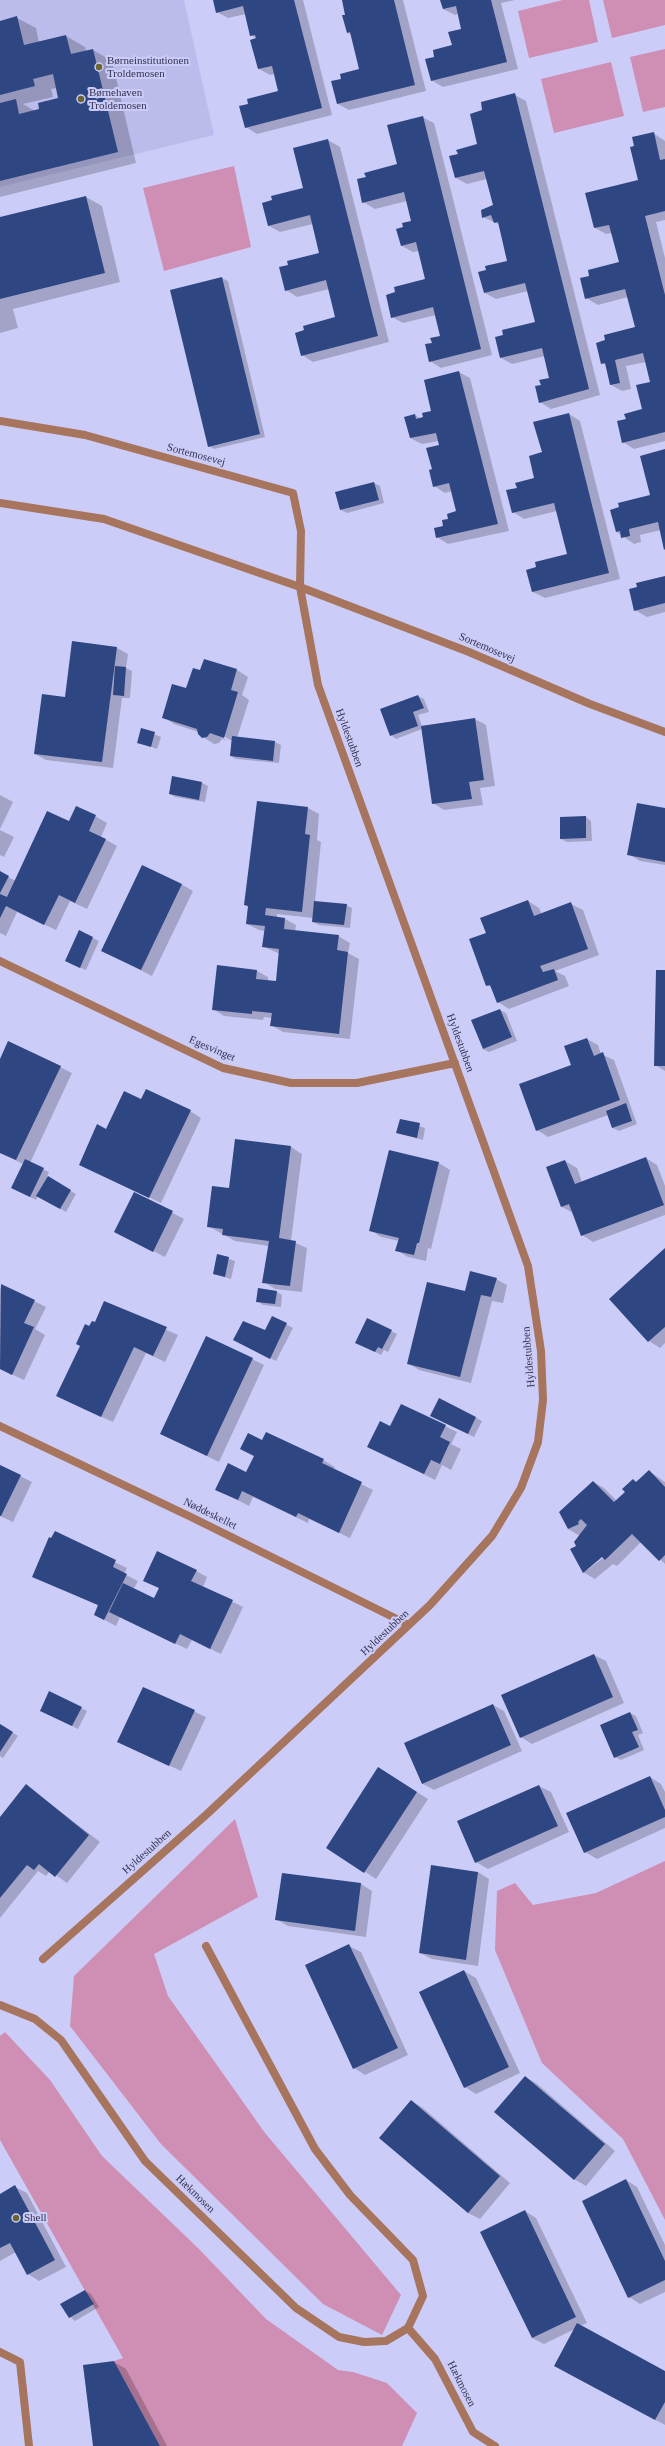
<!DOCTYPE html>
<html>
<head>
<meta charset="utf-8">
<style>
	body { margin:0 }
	canvas { display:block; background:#ccccf9 }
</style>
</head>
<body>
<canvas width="665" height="2446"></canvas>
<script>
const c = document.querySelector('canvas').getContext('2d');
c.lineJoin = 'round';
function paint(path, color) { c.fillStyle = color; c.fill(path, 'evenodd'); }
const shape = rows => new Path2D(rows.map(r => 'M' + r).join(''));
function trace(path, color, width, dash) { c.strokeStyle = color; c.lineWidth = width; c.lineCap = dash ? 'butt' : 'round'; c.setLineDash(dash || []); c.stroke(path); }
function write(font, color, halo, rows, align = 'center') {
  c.font = font + ' Georgia,serif'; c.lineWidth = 4; c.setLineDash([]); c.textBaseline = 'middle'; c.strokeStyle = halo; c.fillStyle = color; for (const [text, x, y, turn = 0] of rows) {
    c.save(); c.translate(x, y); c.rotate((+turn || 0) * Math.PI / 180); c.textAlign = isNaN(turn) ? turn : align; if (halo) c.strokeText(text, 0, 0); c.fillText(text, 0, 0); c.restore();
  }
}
const built = shape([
	[0,0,184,0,214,135,0,187]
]);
const green = shape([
	[563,0,589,0,598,42,529,58,518,11],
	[603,0,665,0,665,25,612,38],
	[665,49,665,107,643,112,630,57],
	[611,62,624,116,554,133,541,79],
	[234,166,251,247,164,271,143,188],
	[235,1819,258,1897,154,1954,168,1996,265,2133,401,2295,382,2335,323,2304,161,2144,70,2026,74,1976],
	[665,1861,665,2220,623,2139,542,2063,495,1950,497,1891,515,1883,533,1905,596,1893],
	[5,2032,50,2080,102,2156,199,2249,266,2319,338,2370,353,2372,387,2383,417,2413,402,2446,160,2446,114,2361,123,2358,0,2140,0,2036]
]);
const shadow = shape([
	[214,0,303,0,332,115,257,134,246,127,250,104,280,92,275,74,270,75,259,69,257,39,251,35,246,14,228,18,217,12],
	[343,0,403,0,426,91,349,110,338,104,342,80,361,70,352,35,348,33],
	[441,0,515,0,501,3,518,69,443,87,431,80,435,57,453,46,463,30,459,14,455,15,443,9],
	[17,18,36,28,39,43,66,36,85,47,86,51,93,50,112,61,136,163,0,197,0,22],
	[57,88,59,99,40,110,35,111,23,104,53,97,51,89],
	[515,95,526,101,600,395,551,409,540,402,542,385,550,379,545,356,512,364,501,358,536,322,528,291,496,299,485,293,509,262,500,225,483,217,494,205,487,179,467,184,456,178,459,155,479,145,483,111],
	[422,117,434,123,492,355,441,368,430,361,433,344,441,336,436,315,403,323,392,317,426,280,419,251,413,252,402,246,404,228,412,222,407,201,375,209,363,202,398,165],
	[653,133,665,141,665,220,656,222,665,258,665,441,634,449,623,442,627,420,644,410,651,383,646,362,626,366,631,389,622,391,611,385,606,365,602,363,636,328,628,297,598,305,586,298,591,276,620,262,613,233,606,234,595,228,640,180],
	[328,140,340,147,389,342,313,362,302,355,336,318,329,289,297,297,286,290,290,265,320,253,313,224,280,232,269,226,304,189],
	[86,197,102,206,120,282,13,309,18,328,0,333,0,218],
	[222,278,228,281,265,437,214,449,209,446],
	[459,372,470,378,509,531,448,544,437,537,458,512,452,491,445,493,434,486,433,469,440,445,439,441,422,444,410,438,415,415,421,419,432,411],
	[569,414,580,421,620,579,545,598,533,592,569,555,557,511,524,519,513,512,518,488,535,479,543,453],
	[665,450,665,548,661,530,640,535,641,542,634,544,617,532,651,496],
	[374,483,380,486,384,503,347,513,341,510],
	[665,577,665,612,647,617,635,610,638,587],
	[117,648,128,654,126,668,132,671,130,698,122,698,113,768,46,760,35,754,66,698],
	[205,660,237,670,248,677,242,695,249,700,237,738,275,742,281,745,279,763,236,759,231,756,232,741,220,734,219,736,228,741,222,739,219,743,214,744,203,737,198,732,174,724,163,717,201,671],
	[418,696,424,699,429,712,418,715,422,726,475,719,486,725,495,786,480,788,483,805,444,810,433,803,422,729,396,739,391,735],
	[142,729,161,737,157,749,138,742],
	[202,783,208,786,205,802,175,797,170,794],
	[0,795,13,802,0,829],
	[308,808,319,814,317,840,321,842,315,902,346,905,352,908,350,928,319,925,313,922,313,918,277,914,277,918,285,919,296,925,295,932,338,936,350,943,348,953,359,959,350,1039,283,1032,271,1025,272,1018,264,1017,263,1020,224,1016,213,1009,218,966,257,971,268,977,268,982,276,983,280,954,264,947,265,931,259,930,247,924,249,907,245,905],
	[665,809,665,865,640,861,628,854],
	[95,816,107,823,101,837,117,846,87,909,70,901,56,930,17,912,6,936,0,933,0,873,16,881,70,822],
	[586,817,591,821,592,841,567,842,561,839],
	[0,830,14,837,4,857,0,855],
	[181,884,193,891,152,976,103,951],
	[528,901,539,908,542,915,571,904,583,910,599,955,555,971,565,976,569,986,509,1009,498,1002,493,988,487,985,487,934],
	[79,931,99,941,86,970,71,964],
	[665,971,665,1071,655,1065],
	[500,1010,506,1013,517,1041,489,1052,483,1049],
	[587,1039,598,1045,601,1054,614,1060,637,1124,619,1131,613,1128,608,1115,548,1137,537,1130],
	[0,1062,60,1067,72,1073,30,1163,49,1172,47,1177,76,1194,66,1212,38,1196,36,1200,18,1191,23,1164,0,1153],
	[141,1101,190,1111,201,1118,161,1203,80,1164,107,1130],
	[401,1120,425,1128,423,1140,397,1133],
	[291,1147,302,1154,291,1241,307,1248,302,1292,275,1289,264,1282,269,1246,235,1241,208,1226,229,1190],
	[390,1151,439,1163,450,1170,431,1249,428,1248,426,1261,408,1257,396,1250,399,1241,381,1237,370,1230],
	[646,1158,657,1165,665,1186,665,1215,593,1242,582,1235,573,1213,562,1207,565,1161,577,1168,582,1182],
	[135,1193,184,1219,165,1257,127,1238],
	[665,1250,665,1343,660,1348,649,1341],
	[218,1255,235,1261,231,1279,214,1274],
	[496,1279,507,1285,503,1303,492,1301,471,1383,419,1370,408,1363,466,1292],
	[2,1285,46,1307,35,1329,45,1335,24,1380,0,1369,0,1289],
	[277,1292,282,1295,281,1307,263,1305,257,1301],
	[104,1302,178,1335,165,1362,146,1353,113,1422,69,1402,89,1327,95,1323],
	[273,1317,293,1328,276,1361,240,1343,266,1331],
	[391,1331,397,1334,388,1352,384,1350,381,1355,362,1345],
	[252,1359,264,1365,219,1462,161,1434],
	[439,1399,482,1421,474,1437,437,1418],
	[445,1426,457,1432,451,1444,461,1449,451,1470,442,1465,435,1480,369,1447,391,1427],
	[262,1441,323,1460,335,1467,333,1470,373,1490,350,1538,309,1519,308,1523,253,1497,249,1506,216,1489,247,1473,254,1456,241,1449],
	[0,1466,32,1482,13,1522,0,1516],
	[649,1471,665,1482,665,1564,641,1542,617,1566,613,1564,595,1579,583,1572,578,1546,580,1536,568,1529,593,1482,604,1488,617,1501,626,1492,633,1480,637,1482],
	[605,1553,607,1555,587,1570,587,1568],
	[55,1533,127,1568,124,1574,138,1581,133,1590,155,1600,160,1589,145,1580,196,1571,207,1577,203,1587,243,1607,221,1654,192,1640,187,1649,120,1617,116,1626,95,1615,99,1606,34,1576],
	[594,1655,606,1661,624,1703,532,1744,521,1737],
	[144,1688,206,1717,181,1771,119,1742],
	[493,1705,504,1711,522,1751,434,1790,423,1784,405,1744],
	[81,1708,87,1711,78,1729,47,1714],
	[630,1713,636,1716,643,1733,638,1735,644,1750,621,1760,615,1757],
	[0,1724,18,1736,3,1758,0,1756],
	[379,1768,428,1799,376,1879,327,1847],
	[650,1777,661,1784,665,1792,665,1828,597,1859,585,1852],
	[26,1785,100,1842,67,1883,50,1871,46,1876,38,1871,0,1918,0,1818],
	[539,1786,551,1792,569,1832,488,1869,476,1862],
	[478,1872,489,1879,478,1966,432,1959,420,1953],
	[283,1874,361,1884,372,1891,366,1937,288,1926,276,1919],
	[349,1946,361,1952,408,2055,365,2075,354,2068],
	[464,1971,476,1978,520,2073,476,2094,465,2087],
	[525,2077,536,2083,615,2151,586,2186,574,2179],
	[412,2101,423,2108,510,2183,480,2219,468,2213,381,2137],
	[626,2180,637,2187,665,2245,665,2292,640,2304,629,2297],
	[15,2187,27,2193,66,2267,39,2281,28,2274,16,2252,0,2261,0,2195],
	[525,2211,536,2218,587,2323,580,2326,665,2372,665,2425,566,2372,575,2329,544,2344,532,2338],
	[85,2291,91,2294,99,2307,75,2321,70,2317],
	[114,2362,126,2369,167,2446,94,2446]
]);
const building = shape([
	[213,0,294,0,322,108,245,128,239,106,248,104,247,99,278,91,272,66,258,69,250,40,256,38,255,35,250,36,243,6,216,13],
	[342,0,394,0,415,85,337,104,331,81,341,79,340,74,359,69,350,32,347,33,342,15,345,15],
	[440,0,491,0,507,62,431,81,425,59,434,57,433,50,452,45,448,32,461,29,456,6,443,9],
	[17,16,24,45,66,35,71,54,93,49,118,152,0,181,0,103,16,99,19,114,39,109,38,103,58,98,53,74,33,79,35,86,0,95,0,21],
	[515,93,589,389,539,403,535,386,541,385,539,380,549,378,542,348,500,358,495,337,503,335,502,330,535,322,525,283,484,293,478,272,486,270,485,266,507,261,498,222,494,223,491,215,482,218,481,210,493,205,484,171,455,178,449,156,458,154,456,150,477,144,470,114,482,110,481,102],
	[423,116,481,349,429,362,425,344,432,343,430,338,440,336,433,307,391,318,386,295,395,292,394,287,425,279,416,242,401,246,396,229,403,227,402,223,411,221,404,192,362,203,357,179,366,177,364,173,397,164,387,125],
	[654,132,660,160,665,159,665,211,645,216,665,295,665,432,622,443,617,421,626,419,624,414,642,409,636,385,650,382,643,353,615,360,620,383,610,385,605,363,601,364,596,343,605,340,604,335,635,327,625,289,585,299,580,278,589,276,588,270,619,262,609,225,594,228,585,193,638,180,630,147,634,146,632,137],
	[328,139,378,336,301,356,295,333,304,330,303,326,335,317,326,280,285,291,279,267,288,265,287,261,319,253,310,215,268,226,262,203,272,200,271,196,303,188,293,148],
	[86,196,105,273,0,299,0,217],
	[222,277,260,434,208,447,170,290],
	[459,371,498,524,436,538,434,528,443,526,442,520,448,519,447,514,456,511,449,483,433,487,429,470,432,469,426,448,439,445,436,433,410,438,404,417,415,414,416,419,423,417,422,413,431,411,424,380],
	[569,413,609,573,532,592,526,570,536,567,535,562,567,554,554,503,512,513,506,490,517,488,515,483,534,478,529,456,542,452,533,422],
	[665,449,665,549,664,550,658,522,629,529,630,536,621,538,620,531,616,532,610,510,619,507,618,503,650,495,640,456],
	[374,482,379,500,340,510,335,492],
	[665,576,665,603,634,611,629,589,637,587,636,583],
	[72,641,117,647,102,762,34,754,42,694,65,697],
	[204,659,237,669,231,690,238,692,224,738,210,733,207,737,202,738,198,734,197,729,162,718,172,684,186,688,193,668,200,670],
	[115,666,126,667,124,696,113,695],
	[418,695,424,708,413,712,418,726,390,736,380,709],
	[475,718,484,780,469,782,472,799,432,804,421,726],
	[141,728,155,732,151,747,137,743],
	[232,736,275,741,273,761,230,756],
	[172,776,202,782,199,800,169,794],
	[257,801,308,807,305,834,310,835,302,912,266,908,265,915,285,918,284,929,339,935,337,950,348,952,339,1034,270,1026,272,1013,252,1011,252,1014,212,1010,217,965,257,970,256,979,276,981,279,949,262,947,265,926,246,924,248,906,244,905],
	[637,803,665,808,665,862,627,855],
	[76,806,96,815,89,831,106,839,75,903,59,895,44,925,6,906,0,918,0,894,7,897,47,811,69,821],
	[586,816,586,838,560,839,560,817],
	[142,865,182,884,141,970,101,951],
	[0,871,9,876,0,893],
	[528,900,534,916,571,902,588,949,540,966,543,972,554,969,558,980,497,1003,490,985,486,986,469,939,486,933,480,918],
	[314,901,347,904,344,925,312,922],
	[79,930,93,937,80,968,65,961],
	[656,970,665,970,665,1066,654,1066],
	[500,1009,512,1037,483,1049,471,1020],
	[587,1038,594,1056,603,1052,620,1100,536,1131,519,1084,571,1065,564,1046],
	[8,1041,61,1066,16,1160,0,1153,0,1059],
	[146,1089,191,1110,149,1198,79,1165,97,1124,106,1129,124,1091,141,1099],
	[626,1103,632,1121,612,1128,606,1111],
	[400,1119,420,1123,417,1138,396,1133],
	[235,1139,291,1146,279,1238,296,1241,290,1286,262,1283,269,1241,222,1235,223,1229,207,1227,212,1186,229,1188],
	[389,1150,439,1162,419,1243,417,1243,414,1255,395,1251,399,1238,369,1231],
	[646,1157,664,1205,581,1236,569,1204,561,1207,546,1167,565,1160,575,1184],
	[25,1159,44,1168,30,1197,11,1188],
	[48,1176,71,1190,60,1209,36,1196],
	[134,1192,173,1211,153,1252,114,1232],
	[665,1248,665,1327,648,1342,609,1299],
	[217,1254,229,1257,225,1277,213,1274],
	[470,1271,497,1278,491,1297,481,1295,460,1377,407,1364,427,1282,465,1291],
	[1,1284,35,1300,24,1323,34,1327,12,1375,0,1369],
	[258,1288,277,1291,275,1304,256,1302],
	[104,1301,167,1327,153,1356,134,1347,101,1417,56,1396,80,1346,76,1344,85,1324,89,1326,92,1321,95,1322],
	[272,1316,287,1323,270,1359,233,1340,243,1321,265,1330],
	[367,1318,392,1330,382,1349,378,1347,375,1352,355,1343],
	[206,1336,253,1358,207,1456,160,1434],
	[439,1398,476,1417,468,1434,430,1416],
	[401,1404,446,1425,440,1437,450,1442,440,1464,431,1460,424,1474,367,1447,380,1421,390,1426],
	[266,1432,324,1459,322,1463,362,1482,339,1533,298,1513,296,1517,242,1491,238,1500,215,1490,228,1463,246,1472,254,1456,240,1449,248,1433,262,1440],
	[0,1465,21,1475,1,1516,0,1516],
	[649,1470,665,1487,665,1555,659,1561,632,1534,605,1560,602,1557,583,1573,570,1549,576,1546,574,1542,587,1525,581,1519,578,1522,579,1524,568,1529,559,1512,593,1481,614,1502,625,1492,622,1489,633,1479,636,1482],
	[55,1531,116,1560,113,1567,127,1574,104,1620,94,1615,98,1605,32,1577,49,1537,51,1538],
	[157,1551,197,1570,191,1581,233,1600,210,1649,180,1634,175,1644,109,1612,123,1583,154,1598,159,1588,143,1581],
	[594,1654,613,1697,520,1738,501,1695],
	[143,1687,195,1710,169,1766,117,1742],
	[49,1691,82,1707,72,1726,40,1711],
	[493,1704,511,1745,422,1784,404,1743],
	[630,1712,638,1730,632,1732,639,1747,614,1758,600,1725],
	[0,1724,13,1732,0,1752],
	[378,1767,417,1792,364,1873,326,1848],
	[650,1776,665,1810,665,1817,584,1853,566,1813],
	[26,1784,89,1835,55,1877,39,1864,34,1870,27,1865,0,1898,0,1817],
	[539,1785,558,1826,475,1863,457,1821],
	[431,1865,478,1872,466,1960,419,1953],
	[282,1873,361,1883,355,1931,275,1920],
	[349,1944,398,2048,353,2069,305,1965],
	[464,1970,509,2067,464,2088,419,1992],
	[525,2076,605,2144,574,2180,494,2112],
	[411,2100,500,2176,468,2213,379,2138],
	[626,2179,665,2261,665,2280,628,2298,582,2201],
	[15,2185,55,2260,27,2275,10,2243,0,2248,0,2194],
	[525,2210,576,2317,532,2338,480,2232],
	[85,2290,94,2304,69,2318,60,2304],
	[577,2323,665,2371,665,2402,655,2420,554,2366],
	[114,2361,160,2446,93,2446,83,2365]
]);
const lane = shape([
	[0,421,85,435,293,493,301,531,300,587],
	[206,1946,315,2149,350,2195,413,2260,423,2296,408,2328],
	[0,2352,20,2362,29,2446]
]);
const street = shape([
	[0,503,104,519,300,587,469,652,590,704,665,732],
	[0,961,223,1068,291,1083,357,1083,455,1063],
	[0,1426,191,1517,409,1625],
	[43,1959,207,1814,430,1605,492,1536,521,1488,538,1442,543,1400,541,1351,528,1266,318,685,300,587],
	[0,2005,35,2019,61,2040,145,2161,296,2308,339,2337,364,2342,386,2341,408,2328,435,2359,473,2432,495,2446]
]);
const markers = [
	[99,67,4,"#696531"],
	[81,99,4,"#696531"],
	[16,2218,4,"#696531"]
];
const poiNames = [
	["Børneinstitutionen",107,61],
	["Troldemosen",107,74],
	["Børnehaven",89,93],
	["Troldemosen",89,106],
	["Shell",24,2218]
];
const streetNames = [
	["Sortemosevej",196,455,15],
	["Sortemosevej",487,648,23],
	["Hyldestubben",349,738,70],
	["Hyldestubben",460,1043,70],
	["Egesvinget",212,1049,23],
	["Hyldestubben",529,1357,-95],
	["Nøddeskellet",210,1514,26],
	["Hyldestubben",385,1633,-43],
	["Hyldestubben",147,1852,-42],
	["Hækmosen",195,2194,44],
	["Hækmosen",461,2384,63]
];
paint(built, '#bcbcec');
paint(green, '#cf8eb3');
paint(shadow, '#0003');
paint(building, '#2e4681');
trace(lane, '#a7745d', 8);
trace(street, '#a7745d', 8);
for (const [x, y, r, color] of markers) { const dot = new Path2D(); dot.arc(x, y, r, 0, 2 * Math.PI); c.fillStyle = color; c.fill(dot); trace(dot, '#ccccf9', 1.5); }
write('11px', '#333250', '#ccccf9', poiNames, 'left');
write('11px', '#333250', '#ccccf9', streetNames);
</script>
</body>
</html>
